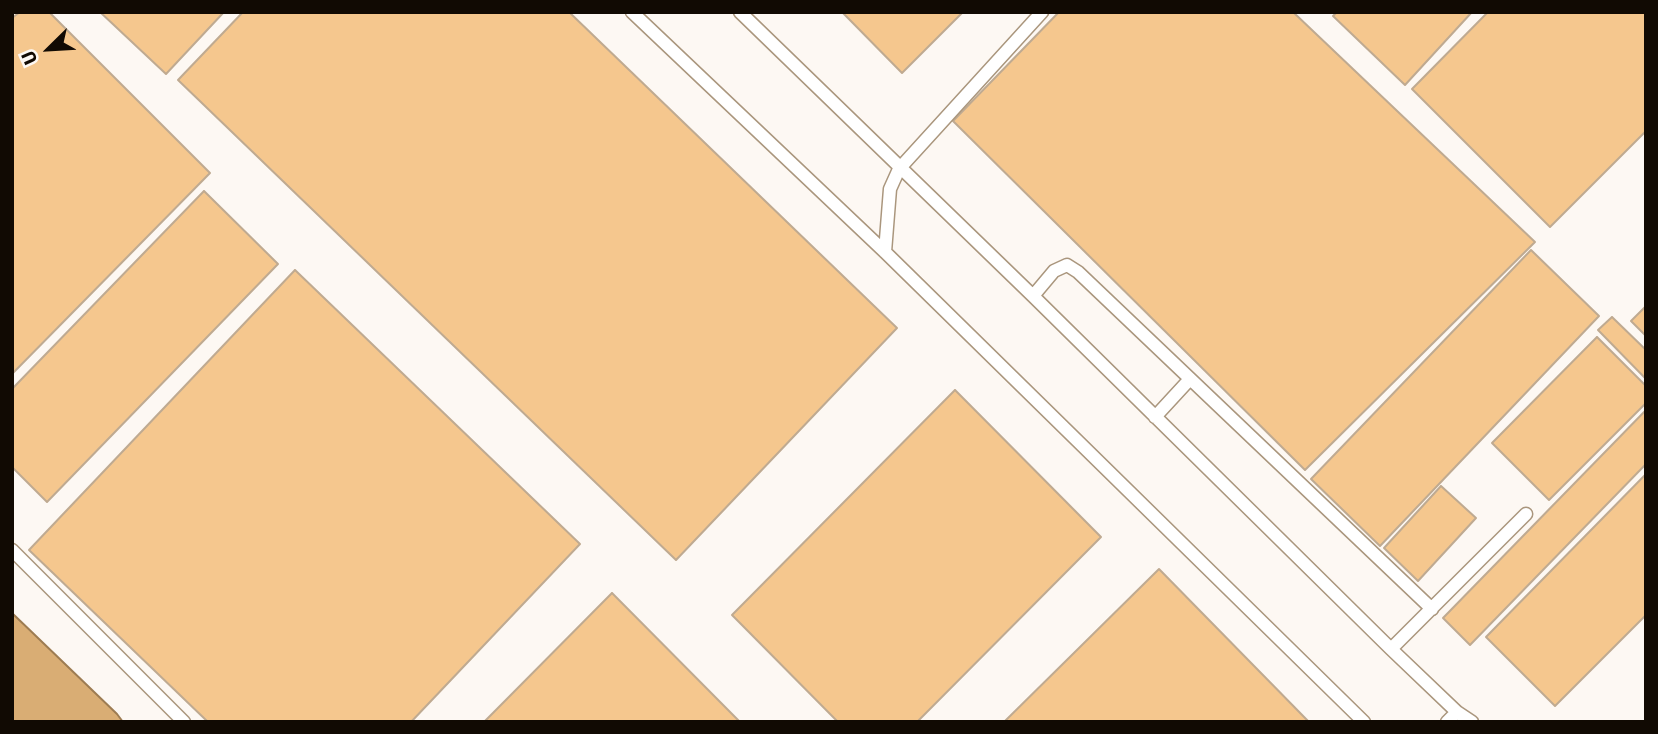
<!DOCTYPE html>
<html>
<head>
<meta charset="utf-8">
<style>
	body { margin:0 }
	#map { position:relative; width:1658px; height:734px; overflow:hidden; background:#fdf8f3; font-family:"Fira Sans",sans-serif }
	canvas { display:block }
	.frame { position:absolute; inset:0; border:14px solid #110a03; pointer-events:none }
	.north { position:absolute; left:14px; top:14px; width:70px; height:70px; -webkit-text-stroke:5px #fdf8f3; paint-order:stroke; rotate:246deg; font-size:19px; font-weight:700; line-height:28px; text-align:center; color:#110a03 }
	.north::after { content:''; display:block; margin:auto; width:24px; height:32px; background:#110a03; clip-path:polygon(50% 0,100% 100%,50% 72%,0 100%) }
</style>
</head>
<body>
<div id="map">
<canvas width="1658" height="734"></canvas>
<div class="frame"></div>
<div class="north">U</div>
</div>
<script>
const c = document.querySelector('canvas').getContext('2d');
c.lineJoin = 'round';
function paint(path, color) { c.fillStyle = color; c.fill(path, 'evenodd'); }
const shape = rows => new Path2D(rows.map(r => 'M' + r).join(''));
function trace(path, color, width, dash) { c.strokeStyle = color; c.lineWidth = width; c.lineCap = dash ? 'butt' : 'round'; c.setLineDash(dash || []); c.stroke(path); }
const water = shape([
	[12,613,117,714,123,722,12,722,12,613]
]);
const building = shape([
	[20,12,49,12,210,173,12,374,12,18,20,12],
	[100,12,224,12,166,74,100,12],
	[243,12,569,12,897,328,676,560,178,80,243,12],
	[842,12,963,12,902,73,842,12],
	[1059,12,1293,12,1535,242,1305,470,953,121,1059,12],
	[1337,12,1472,12,1405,85,1333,16,1337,12],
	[1488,12,1646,12,1646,131,1550,227,1412,89,1488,12],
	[204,191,278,264,47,502,12,467,12,389,204,191],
	[1531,250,1599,316,1380,546,1311,479,1531,250],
	[295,270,580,544,411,722,208,722,29,550,295,270],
	[1646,306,1646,336,1631,321,1646,306],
	[1612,317,1646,350,1646,379,1598,330,1612,317],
	[1597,337,1646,386,1646,403,1549,500,1492,443,1597,337],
	[955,390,1101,537,917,722,838,722,732,615,955,390],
	[1646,410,1646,464,1470,645,1443,618,1646,410],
	[1646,474,1646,615,1555,706,1486,637,1646,474],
	[1441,486,1476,518,1418,581,1384,548,1441,486],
	[1159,569,1309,722,1004,722,1159,569],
	[612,593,740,722,484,722,612,593]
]);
const service = shape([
	[632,12,885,252,1364,722],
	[740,12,1033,296,1391,649,1457,712,1472,722],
	[885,252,890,189,899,169,1042,12],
	[1033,296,1054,271,1067,265,1078,272,1432,609],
	[1155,417,1190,379],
	[12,550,184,722],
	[1391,649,1526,514],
	[1447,722,1457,712]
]);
paint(water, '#d9ad74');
trace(water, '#9d7c52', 2);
paint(building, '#f5c78e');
trace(building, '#bfaa91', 2);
trace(service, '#aa967d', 15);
trace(service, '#fff', 12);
</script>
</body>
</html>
